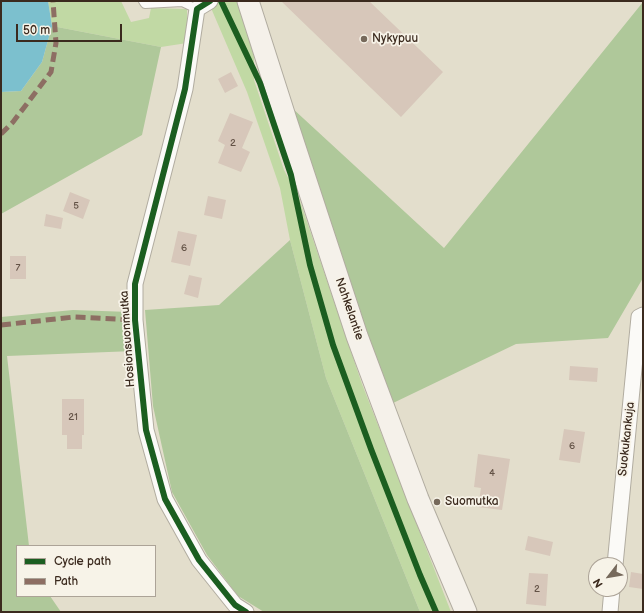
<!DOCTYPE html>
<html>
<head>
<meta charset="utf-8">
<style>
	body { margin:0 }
	#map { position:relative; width:644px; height:613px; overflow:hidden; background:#e3decc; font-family:"Balsamiq Sans",sans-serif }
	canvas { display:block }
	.frame { position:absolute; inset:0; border:2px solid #3b2a1e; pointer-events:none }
	.legend { position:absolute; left:16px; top:545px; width:140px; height:52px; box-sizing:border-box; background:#f7f3e8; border:1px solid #aca397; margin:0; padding:5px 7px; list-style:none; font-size:12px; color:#3b2a1e }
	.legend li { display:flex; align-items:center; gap:8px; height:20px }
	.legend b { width:20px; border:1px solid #aca397 }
	.north { position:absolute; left:588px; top:557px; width:40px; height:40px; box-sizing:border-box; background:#f7f3e8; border:1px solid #aca397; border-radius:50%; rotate:239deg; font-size:11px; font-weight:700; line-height:16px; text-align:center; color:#3b2a1e }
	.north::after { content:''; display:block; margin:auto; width:14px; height:18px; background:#76695b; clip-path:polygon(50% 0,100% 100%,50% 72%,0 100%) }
	.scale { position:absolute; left:16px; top:24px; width:106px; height:18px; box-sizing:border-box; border:2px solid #3b2a1e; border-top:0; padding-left:5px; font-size:12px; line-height:14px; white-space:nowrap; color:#3b2a1e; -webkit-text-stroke:3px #f7f3e8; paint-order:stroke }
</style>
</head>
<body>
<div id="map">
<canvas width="644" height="613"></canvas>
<div class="frame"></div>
<ul class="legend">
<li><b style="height:5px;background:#1b5e20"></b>Cycle path</li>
<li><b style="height:5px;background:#8d6e63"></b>Path</li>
</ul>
<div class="north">N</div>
<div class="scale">50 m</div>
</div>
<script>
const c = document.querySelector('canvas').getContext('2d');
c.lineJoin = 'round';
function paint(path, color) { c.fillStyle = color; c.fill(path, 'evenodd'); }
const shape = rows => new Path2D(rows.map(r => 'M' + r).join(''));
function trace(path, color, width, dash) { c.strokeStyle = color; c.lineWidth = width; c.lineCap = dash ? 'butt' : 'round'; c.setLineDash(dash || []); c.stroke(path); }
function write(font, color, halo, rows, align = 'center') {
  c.font = font + ' "Balsamiq Sans",sans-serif'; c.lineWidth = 3.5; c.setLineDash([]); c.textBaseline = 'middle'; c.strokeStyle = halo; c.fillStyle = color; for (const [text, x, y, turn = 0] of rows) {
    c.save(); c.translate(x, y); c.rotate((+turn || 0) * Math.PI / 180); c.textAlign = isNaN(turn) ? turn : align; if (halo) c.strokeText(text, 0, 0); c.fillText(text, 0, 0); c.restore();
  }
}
const green = shape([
	[48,1,121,1,131,22,149,18,151,8,187,9,187,43,161,47,52,26],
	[208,1,254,1,254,80,284,170,299,198,362,384,451,612,420,612,326,378,290,240,280,188,247,92]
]);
const forest = shape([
	[643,2,643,278,608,338,516,344,391,404,291,107,444,248],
	[52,26,161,47,142,135,1,214,1,92,21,91,42,62],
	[290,240,326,378,420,612,264,612,238,596,207,555,172,492,153,406,145,310,219,305],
	[73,310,130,312,134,351,7,356,29,546,17,546,17,596,50,596,61,612,1,612,1,317]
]);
const water = shape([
	[1,1,48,1,52,26,42,62,21,91,1,92]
]);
const building = shape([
	[281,1,369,1,443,72,401,117],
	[231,72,238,86,225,93,218,79],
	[230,113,253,122,242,148,250,152,241,172,218,163,225,145,218,141],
	[70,192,90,200,83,219,63,211],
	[208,196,226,200,222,219,204,215],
	[46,214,63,218,61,229,44,226],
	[178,231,197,235,190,266,171,262],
	[10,256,26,256,26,279,10,279],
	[189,275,202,278,198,298,184,294],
	[570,366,598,368,597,382,569,380],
	[62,399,84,399,84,435,82,435,82,449,67,449,67,435,62,435],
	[564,429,585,432,580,463,559,460],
	[478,454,510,459,502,510,478,507,481,488,474,487],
	[528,536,553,542,550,556,525,550],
	[631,572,643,574,643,589,629,587],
	[529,573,548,574,546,606,526,604]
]);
const service = shape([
	[143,1,145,4,182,2,197,9]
]);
const minor = shape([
	[210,1,197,9,185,89,135,284,135,320,146,430,165,499,199,560,235,605,246,612],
	[615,565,639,317,643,315],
	[610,612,612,589]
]);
const secondary = shape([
	[248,1,287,123,357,336,418,499,466,612]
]);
const quiet = shape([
	[1,134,13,122,51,72,56,43,53,1],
	[1,325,74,317,135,320]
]);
const cycleway = shape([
	[210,1,197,9,185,89,135,284,135,320,146,430,165,499,199,560,235,605,246,612],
	[221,1,260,83,291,175,310,265,333,345,371,449,420,575,436,612]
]);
const markers = [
	[364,39,4,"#76695b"],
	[437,502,4,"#76695b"]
];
const numberNames = [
	["2",233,143],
	["5",76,206],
	["6",184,248],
	["7",18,268],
	["21",73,417],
	["6",572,446],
	["4",492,473],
	["2",537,589]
];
const poiNames = [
	["Nykypuu",372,39],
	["Suomutka",445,502]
];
const streetNames = [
	["Nahkelantie",349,309,71],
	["Hosionsuonmutka",128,339,-94],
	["Suokukankuja",627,439,-84]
];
paint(green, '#c1d9a4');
paint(forest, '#afc89a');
paint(water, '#7cc0ce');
paint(building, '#d7c7ba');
trace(service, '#b1aca0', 10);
trace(minor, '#b1aca0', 17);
trace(secondary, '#b1aca0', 23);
trace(service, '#fbfaf7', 8);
trace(minor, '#fbfaf7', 15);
trace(secondary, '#f5f1ea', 21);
trace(quiet, '#8d6e63', 5, [10, 5]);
trace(cycleway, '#1b5e20', 6);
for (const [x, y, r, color] of markers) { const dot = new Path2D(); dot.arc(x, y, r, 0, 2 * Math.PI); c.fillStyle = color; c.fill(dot); trace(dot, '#f7f3e8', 1.5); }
write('10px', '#635246', null, numberNames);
write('12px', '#3b2a1e', '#f7f3e8', poiNames, 'left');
write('12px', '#3b2a1e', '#f7f3e8', streetNames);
</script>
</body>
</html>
